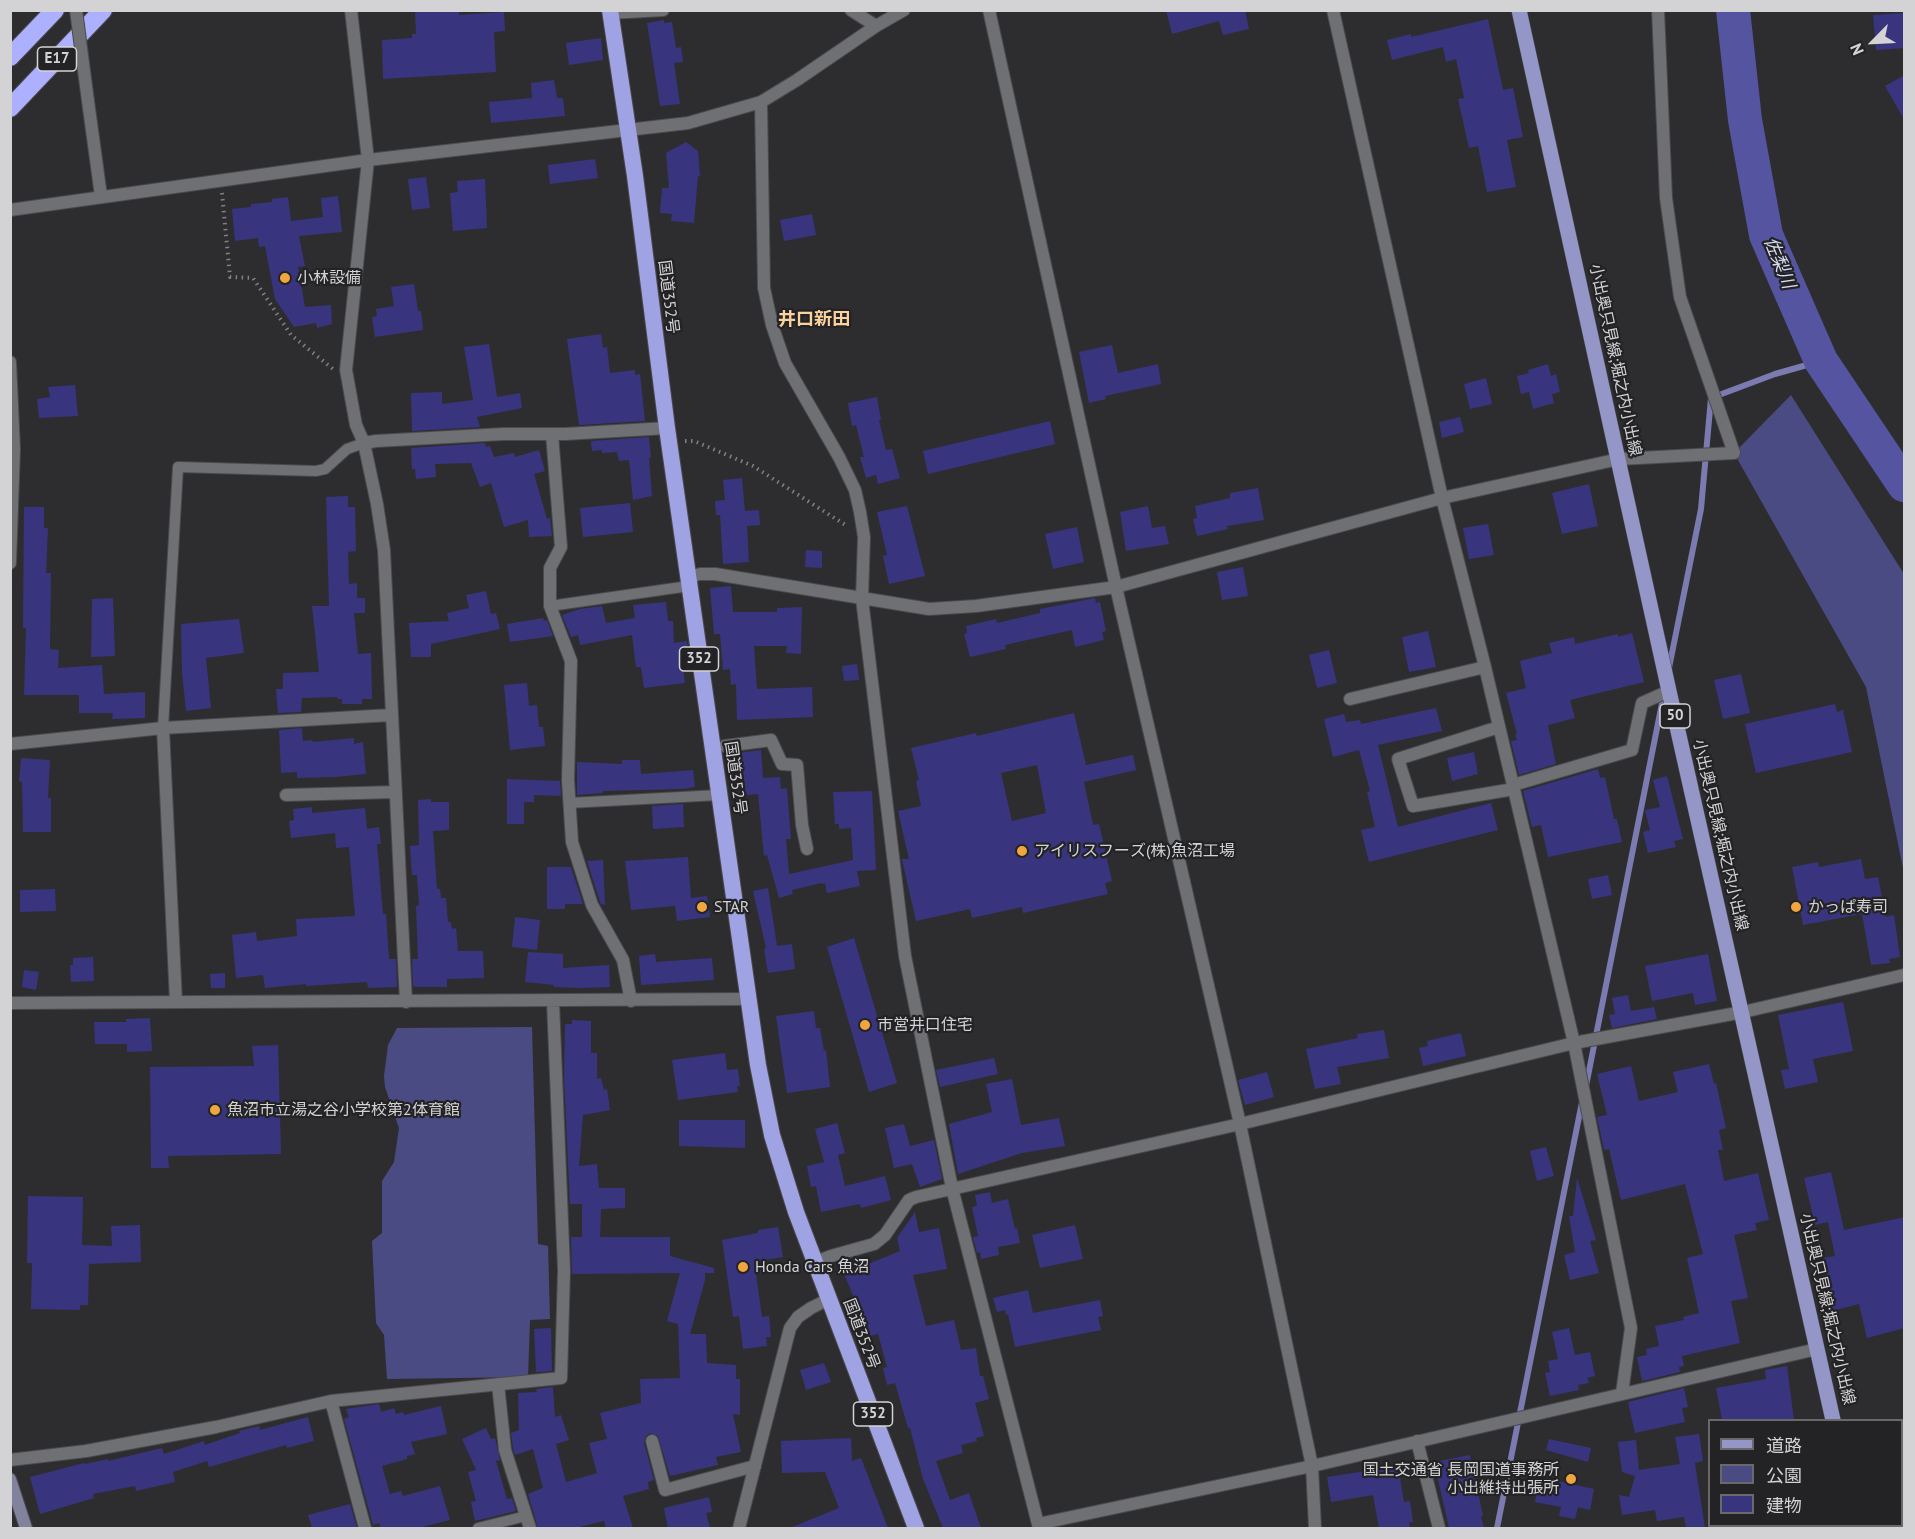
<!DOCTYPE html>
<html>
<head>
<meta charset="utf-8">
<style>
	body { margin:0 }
	#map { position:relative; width:1915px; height:1539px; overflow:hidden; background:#2d2d30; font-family:"PT Sans","Noto Sans JP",sans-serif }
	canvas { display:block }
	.frame { position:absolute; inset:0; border:12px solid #d3d3d5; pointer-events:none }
	.legend { position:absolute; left:1708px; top:1419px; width:195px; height:108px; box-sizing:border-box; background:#232326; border:2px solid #69696c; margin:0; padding:8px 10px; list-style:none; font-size:18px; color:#d3d3d5 }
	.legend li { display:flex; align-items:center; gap:12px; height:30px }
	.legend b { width:30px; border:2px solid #69696c }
	.north { position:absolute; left:1843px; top:12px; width:60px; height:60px; -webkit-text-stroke:4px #232326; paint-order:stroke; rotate:246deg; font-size:16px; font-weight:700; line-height:24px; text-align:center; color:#d3d3d5 }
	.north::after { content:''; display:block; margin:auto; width:21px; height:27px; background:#d3d3d5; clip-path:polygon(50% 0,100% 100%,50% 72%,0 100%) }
</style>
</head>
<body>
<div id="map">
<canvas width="1915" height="1539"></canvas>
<div class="frame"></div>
<ul class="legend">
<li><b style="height:8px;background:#9496c7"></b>道路</li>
<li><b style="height:16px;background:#4a4b83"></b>公園</li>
<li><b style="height:16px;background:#38357e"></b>建物</li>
</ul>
<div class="north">N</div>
</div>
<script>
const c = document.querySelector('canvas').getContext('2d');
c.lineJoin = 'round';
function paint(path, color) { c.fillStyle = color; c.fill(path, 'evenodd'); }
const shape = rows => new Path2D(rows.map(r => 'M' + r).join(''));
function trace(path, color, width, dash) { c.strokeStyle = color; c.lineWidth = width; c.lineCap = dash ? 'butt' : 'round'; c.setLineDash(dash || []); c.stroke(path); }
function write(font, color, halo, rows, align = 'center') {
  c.font = font + ' "PT Sans","Noto Sans JP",sans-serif'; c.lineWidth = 4.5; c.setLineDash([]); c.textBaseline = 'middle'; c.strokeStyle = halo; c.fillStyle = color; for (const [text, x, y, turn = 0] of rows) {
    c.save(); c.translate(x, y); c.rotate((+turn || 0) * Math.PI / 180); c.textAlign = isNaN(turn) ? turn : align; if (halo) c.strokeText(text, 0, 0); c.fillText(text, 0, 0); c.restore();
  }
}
const green = shape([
	[1791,395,1904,574,1904,873,1866,687,1734,453],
	[532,1027,538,1244,548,1246,550,1319,530,1320,528,1377,387,1379,384,1335,376,1323,372,1241,382,1233,382,1181,394,1162,399,1128,385,1087,384,1076,388,1045,397,1028]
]);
const stream = shape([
	[1669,668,1701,509,1711,398,1775,374,1821,361],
	[1586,1086,1664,693],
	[1497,1528,1582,1102]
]);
const river = shape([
	[1733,10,1745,120,1766,235,1821,361,1904,485]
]);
const building = shape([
	[415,10,459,10,459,15,504,12,505,31,494,32,496,72,383,79,382,40,412,38,412,34,416,34],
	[1166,10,1245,10,1249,29,1223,35,1219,21,1172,34],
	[1903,13,1905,48,1876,50,1873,15],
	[1488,19,1503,90,1513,88,1523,137,1507,140,1516,187,1487,192,1478,146,1469,148,1458,99,1464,98,1456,59,1446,62,1443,47,1392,60,1387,40,1411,34,1411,37],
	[664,20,664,23,672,22,676,48,681,47,683,62,674,63,680,104,660,106,647,23],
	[601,38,603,60,569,65,566,43],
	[1905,75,1905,121,1885,86],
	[554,80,557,98,563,98,565,116,491,123,489,102,532,98,531,83],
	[686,142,698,151,700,176,698,176,694,223,671,221,672,214,660,213,662,188,669,188,666,153],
	[595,159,598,178,550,184,548,165],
	[426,177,430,208,412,210,408,179],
	[485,179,487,228,453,231,450,193,458,192,457,181],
	[338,196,342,232,299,236,305,266,298,267,305,307,331,305,332,324,317,328,316,323,294,327,275,299,265,246,259,247,258,238,235,241,232,209,251,207,251,204,272,202,272,199,288,197,291,221,323,217,321,198],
	[812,214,816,235,784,241,780,220],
	[414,284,418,311,421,311,423,330,375,337,372,317,377,316,376,309,394,306,391,287],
	[601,334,603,348,607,347,610,373,635,370,635,375,640,374,645,421,579,425,567,339],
	[489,344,497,397,520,393,522,408,477,417,480,427,412,431,411,393,442,392,442,404,473,400,464,347],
	[1112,345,1118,373,1158,364,1161,384,1105,396,1106,399,1089,403,1079,352],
	[1548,364,1551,376,1556,374,1560,392,1552,394,1554,403,1533,409,1529,392,1521,394,1517,376,1529,373,1528,370],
	[1486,378,1492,404,1470,409,1464,384],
	[75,385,78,416,39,418,37,399,50,397,48,387],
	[877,397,881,420,879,420,886,450,892,449,900,478,878,484,876,475,866,478,860,457,864,457,856,425,852,426,848,403],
	[1460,417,1464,432,1442,438,1439,422],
	[1050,421,1055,444,928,474,923,451],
	[649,437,651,457,649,458,652,496,633,500,629,460,619,461,617,452,602,453,602,450,592,451,591,441],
	[485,443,486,447,490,446,494,457,514,453,515,457,539,450,545,471,534,474,547,519,550,518,552,536,529,537,528,520,504,527,491,483,480,487,471,463,435,464,436,477,416,479,415,469,412,469,411,448],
	[742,478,745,511,759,510,760,525,747,526,749,562,723,564,720,515,716,515,715,501,725,500,723,480],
	[1589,484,1598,526,1562,534,1552,493],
	[1258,488,1264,520,1227,526,1228,529,1197,536,1193,519,1197,518,1195,506,1230,498,1230,493],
	[348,496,348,507,355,507,356,551,348,552,349,584,357,583,357,598,365,598,365,613,354,613,358,654,371,653,372,699,362,699,362,704,342,704,342,699,338,699,337,697,302,698,301,712,278,713,276,689,283,689,283,673,319,672,312,606,329,606,326,497],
	[630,503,633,532,583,537,580,508],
	[907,506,925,576,889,584,883,556,887,555,877,512],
	[1148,506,1152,528,1165,526,1169,544,1126,551,1120,512],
	[24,507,44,507,44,528,48,528,46,573,51,573,50,649,59,650,58,668,102,665,104,694,145,692,145,718,112,719,113,713,79,713,79,695,24,695,26,628,23,628],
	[1488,524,1494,555,1469,559,1463,528],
	[1077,527,1084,562,1053,569,1045,534],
	[806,550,822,551,822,568,805,567],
	[1243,567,1248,596,1222,600,1217,572],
	[731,586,733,612,777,612,777,608,802,607,801,654,786,653,787,646,754,646,757,689,812,687,813,717,737,720,736,684,731,685,730,669,723,670,720,634,714,634,710,588],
	[486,591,491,614,496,613,500,629,431,644,431,657,411,657,409,623,449,621,447,613,469,608,466,595],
	[113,598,115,656,91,657,92,599],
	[1095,598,1096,603,1100,602,1106,631,1102,632,1104,640,1075,647,1072,630,1005,645,1006,649,970,657,964,634,967,633,966,626,996,619,997,623,1040,613,1040,609],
	[666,602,668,621,673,621,674,643,687,641,689,659,682,660,685,683,644,688,641,667,636,667,632,635,580,645,578,635,571,637,562,615,580,609,602,606,606,623,635,618,633,605],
	[543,618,544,621,547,620,553,636,510,642,507,624],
	[239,619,244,653,206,658,211,708,186,711,182,673,181,624],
	[1428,631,1436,667,1409,672,1402,637],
	[1632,633,1644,682,1570,700,1575,718,1548,725,1556,764,1519,775,1511,741,1517,740,1515,734,1517,734,1506,693,1526,688,1520,661,1552,653,1549,643,1574,637,1575,644,1618,634,1618,637],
	[1329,650,1337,683,1317,688,1309,655],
	[857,664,859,680,844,681,842,666],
	[1741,674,1750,713,1723,719,1714,680],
	[527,683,529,706,537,705,539,727,543,727,545,746,510,750,504,685],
	[1835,704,1837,712,1843,710,1852,752,1756,773,1745,724],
	[1436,708,1442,731,1378,745,1398,827,1491,803,1498,830,1369,862,1361,830,1375,827,1367,792,1370,791,1359,750,1333,757,1324,719,1344,714,1346,722,1360,720,1361,724],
	[1074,713,1086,765,1133,755,1136,770,1084,782,1093,825,1099,824,1112,881,1105,883,1108,894,1023,913,1022,907,972,918,970,909,916,921,902,860,902,859,909,859,898,811,921,806,916,781,919,780,911,748,976,733,977,736],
	[1037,765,1046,813,1012,821,1001,773],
	[302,728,303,741,312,740,313,742,354,738,354,744,363,742,366,774,335,777,297,778,297,772,281,773,279,730],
	[761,750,763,778,780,777,781,789,787,788,791,839,786,839,789,874,853,860,851,828,839,829,839,824,835,824,833,792,872,791,876,870,857,871,860,886,827,893,825,883,821,884,821,883,792,890,793,894,779,898,767,855,764,856,758,794,746,795,743,771,739,771,738,753],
	[1474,752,1478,774,1452,781,1447,758],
	[21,758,50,760,48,798,51,798,51,832,23,832,22,782,19,781],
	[622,760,640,760,641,774,693,770,695,787,682,789,603,791,603,793,577,795,577,762,622,764],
	[1598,769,1600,778,1605,777,1614,819,1617,819,1622,842,1548,857,1541,825,1532,827,1523,791],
	[1667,776,1683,839,1674,841,1676,847,1648,853,1643,832,1650,830,1645,810,1660,807,1653,780],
	[507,779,560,781,561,796,534,795,534,802,524,802,524,824,507,824],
	[431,799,431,802,449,802,449,830,433,831,437,889,440,889,441,898,446,898,448,922,451,922,452,929,456,928,458,951,483,951,484,978,447,979,447,987,416,987,413,986,412,959,418,959,416,906,419,905,417,875,412,875,410,846,419,845,418,800],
	[683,804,684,827,653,829,652,806],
	[312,807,312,813,365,808,367,829,379,827,381,844,377,844,383,914,386,914,389,959,396,959,397,987,368,988,367,982,306,986,306,984,265,988,263,975,236,978,232,935,256,932,257,941,297,936,296,919,355,916,349,847,336,848,335,833,291,838,289,821,294,820,293,809],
	[688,857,691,898,707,896,710,917,677,921,675,906,631,910,625,861],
	[1861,859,1865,879,1878,877,1886,917,1894,915,1900,957,1889,959,1890,963,1871,965,1862,914,1803,925,1792,867,1818,862,1819,867],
	[603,860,605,905,601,904,600,902,587,861],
	[547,867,571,867,583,904,565,904,565,909,547,909],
	[1608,875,1612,895,1592,899,1588,879],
	[768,888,777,946,792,944,795,969,768,973,764,949,766,948,753,891],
	[55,889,56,911,20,912,20,890],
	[515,917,540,920,537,950,512,947],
	[854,938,897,1083,869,1092,827,947],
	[528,952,563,954,563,968,609,965,610,987,581,988,554,987,554,985,525,982],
	[655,954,656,962,712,958,714,980,641,985,639,956],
	[1708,954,1717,1001,1695,1005,1693,993,1652,1001,1645,966],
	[93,957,94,981,71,982,70,965,73,965,73,958],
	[24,970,39,972,36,990,22,987],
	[225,973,225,988,211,988,210,974],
	[1628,995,1631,1011,1654,1007,1657,1019,1612,1028,1609,1015,1615,1014,1612,998],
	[1843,1002,1853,1051,1813,1059,1818,1082,1785,1089,1781,1070,1789,1069,1778,1015],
	[814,1011,816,1028,820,1028,824,1051,826,1050,830,1087,787,1093,776,1016],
	[150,1018,152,1051,127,1052,127,1044,95,1044,94,1022,126,1022,126,1019],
	[572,1020,591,1021,591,1053,597,1053,597,1079,601,1078,604,1090,607,1089,610,1110,583,1115,579,1166,597,1164,599,1188,625,1188,625,1208,601,1209,600,1237,670,1237,670,1256,714,1268,714,1273,705,1273,705,1280,690,1334,706,1334,707,1363,736,1365,736,1379,740,1379,740,1415,733,1414,741,1452,716,1457,718,1465,670,1476,658,1436,650,1433,646,1436,644,1443,654,1480,648,1482,649,1489,623,1496,633,1528,606,1528,604,1521,575,1528,538,1528,528,1494,543,1488,533,1449,515,1455,513,1448,511,1433,519,1430,518,1393,537,1392,536,1389,553,1387,555,1417,561,1415,569,1440,556,1444,566,1482,594,1474,597,1473,589,1443,607,1439,600,1413,641,1403,640,1379,680,1378,678,1324,667,1321,680,1273,572,1274,571,1237,582,1237,582,1204,570,1204,564,1078,565,1024,572,1024],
	[1384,1030,1389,1058,1337,1067,1341,1084,1315,1089,1306,1049,1358,1038,1357,1034],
	[1461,1033,1466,1056,1423,1066,1419,1048,1428,1046,1427,1041],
	[278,1045,281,1154,168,1156,169,1168,151,1168,150,1067,254,1066,252,1046],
	[725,1053,727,1070,738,1069,740,1086,737,1086,738,1092,678,1100,672,1060],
	[994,1058,998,1074,940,1087,936,1070],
	[1709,1064,1714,1084,1716,1083,1726,1128,1719,1130,1723,1150,1718,1150,1724,1181,1758,1173,1769,1220,1755,1223,1757,1230,1734,1235,1748,1298,1731,1301,1740,1343,1682,1356,1684,1366,1679,1367,1680,1372,1642,1381,1637,1357,1647,1355,1646,1349,1659,1346,1655,1326,1684,1320,1683,1317,1699,1313,1687,1258,1703,1254,1685,1184,1621,1200,1609,1149,1604,1150,1597,1117,1607,1115,1597,1074,1631,1066,1639,1101,1678,1092,1673,1072],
	[1267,1072,1274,1097,1245,1105,1238,1080],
	[1012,1079,1021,1125,1059,1118,1065,1146,1022,1153,958,1174,949,1124,992,1112,986,1084],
	[679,1120,745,1120,745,1148,679,1146],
	[837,1123,845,1153,838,1155,845,1186,885,1176,891,1200,861,1208,860,1204,821,1212,816,1186,811,1187,807,1166,824,1162,815,1129],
	[904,1124,910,1146,934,1140,942,1179,920,1187,912,1164,894,1168,885,1128],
	[1546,1147,1554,1176,1537,1181,1530,1151],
	[1831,1172,1844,1230,1905,1217,1905,1328,1867,1338,1859,1304,1832,1311,1828,1294,1831,1293,1823,1258,1835,1256,1828,1222,1815,1225,1804,1178],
	[1577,1178,1596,1240,1590,1241,1599,1273,1570,1280,1564,1255,1575,1252,1569,1216,1573,1216],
	[990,1192,992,1203,1008,1199,1015,1229,1017,1228,1020,1243,998,1247,999,1255,981,1259,980,1252,977,1253,973,1237,978,1236,972,1207,977,1206,975,1195],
	[28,1196,83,1197,82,1245,112,1246,111,1226,140,1225,141,1262,89,1264,88,1305,80,1305,80,1310,31,1309,32,1263,27,1263],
	[915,1212,919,1232,939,1228,947,1269,913,1275,926,1326,954,1320,961,1350,976,1348,980,1376,983,1376,989,1399,975,1403,984,1436,976,1438,977,1441,961,1445,963,1453,936,1461,950,1500,969,1493,981,1528,943,1528,923,1479,910,1428,908,1428,895,1383,887,1385,883,1368,887,1367,878,1334,870,1336,844,1274,900,1251,897,1238],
	[1075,1225,1083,1259,1040,1268,1032,1235],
	[778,1227,783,1257,759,1261,761,1273,756,1274,762,1317,769,1316,771,1337,766,1337,767,1346,743,1349,739,1316,733,1317,722,1240,758,1233,758,1230],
	[1028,1290,1033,1313,1100,1300,1103,1316,1098,1317,1101,1330,1015,1347,1008,1314,1006,1315,1005,1310,997,1312,993,1298],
	[551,1328,552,1371,536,1372,534,1329],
	[1569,1328,1575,1355,1590,1352,1595,1376,1587,1378,1589,1383,1578,1385,1579,1390,1550,1396,1545,1373,1550,1372,1548,1361,1558,1359,1552,1332],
	[824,1363,831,1382,806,1390,800,1370],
	[1787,1366,1794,1420,1722,1420,1716,1388,1766,1379,1765,1370],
	[1684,1388,1688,1407,1682,1408,1685,1422,1635,1433,1628,1402],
	[379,1404,381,1412,394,1408,396,1414,403,1412,404,1415,441,1406,447,1434,411,1442,415,1454,407,1456,407,1459,382,1466,390,1494,401,1491,403,1496,440,1486,450,1520,418,1528,381,1528,379,1523,373,1525,344,1419,349,1417,346,1409],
	[308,1417,314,1441,287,1448,286,1445,209,1467,207,1461,173,1472,175,1482,136,1491,135,1486,93,1494,94,1498,40,1514,30,1477,84,1463,85,1464,108,1459,108,1461,162,1448,164,1454,204,1441,205,1445,240,1433,239,1431,259,1426,260,1430],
	[486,1428,491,1439,495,1438,500,1460,496,1461,507,1499,512,1498,516,1511,475,1521,471,1502,476,1501,468,1472,476,1470,462,1439],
	[1699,1434,1703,1461,1695,1463,1705,1528,1686,1528,1684,1517,1657,1521,1655,1510,1622,1515,1619,1495,1629,1497,1635,1476,1622,1472,1618,1442,1636,1440,1639,1470,1680,1464,1675,1437],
	[851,1438,852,1461,861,1458,888,1528,790,1528,839,1508,825,1472,782,1473,781,1441],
	[1549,1439,1591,1448,1588,1462,1546,1450],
	[1470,1455,1483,1516,1481,1517,1484,1528,1449,1528,1434,1462],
	[1398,1466,1404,1502,1410,1501,1413,1522,1409,1522,1410,1528,1379,1528,1373,1495,1331,1502,1327,1477],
	[1540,1477,1594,1489,1590,1510,1578,1507,1575,1519,1559,1516,1561,1507,1535,1502],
	[709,1497,712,1512,706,1513,710,1528,668,1528,664,1508],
	[350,1504,357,1528,312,1528,308,1515]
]);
const path = shape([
	[222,193,230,277,253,278,291,335,333,369],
	[685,441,694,441,753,466,847,526]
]);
const service = shape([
	[550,606,689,586],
	[163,728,178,467,316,471,325,469,347,449,364,443],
	[569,803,719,795],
	[478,1528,526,1516]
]);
const minor = shape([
	[351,10,368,160,346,370,356,425,364,443,377,504,384,550,406,1002],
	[851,10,876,26],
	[989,10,1116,587,1240,1124,1312,1466,1315,1528],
	[1333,10,1442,498,1485,667,1574,1043,1631,1328,1622,1393],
	[610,13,663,10],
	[88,101,101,196],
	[761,102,764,288,772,325,785,363,839,457,855,490,860,512,864,537,862,599,905,956,952,1188,1039,1528],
	[552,434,561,547,550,568,550,606,571,661,568,780,572,842,592,905,623,960,631,1001],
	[364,443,376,441,503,434,565,434,667,428],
	[688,577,700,574,715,574,929,609,976,606,1116,587,1442,498,1619,459,1734,453,1680,297,1666,198,1658,10],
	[1350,699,1485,667],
	[1499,727,1398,759,1413,806,1514,789],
	[163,728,176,1002],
	[10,744,163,728,391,715],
	[725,746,771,740,782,764,797,765,802,825,807,849],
	[1513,785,1632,750,1642,703,1669,691],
	[286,795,395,792],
	[10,1003,748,999],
	[815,1262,831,1256,874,1244,885,1235,909,1200,916,1197,1240,1124,1574,1043,1743,1012,1904,975],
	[498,1384,505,1450,530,1528],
	[331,1401,365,1528],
	[652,1441,665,1490,755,1466],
	[1417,1441,1439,1528],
	[10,1460,86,1451,216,1427,331,1401,561,1378,564,1270,553,1002],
	[1038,1524,1312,1466,1817,1349]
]);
const tertiary = shape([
	[10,210,368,160,688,123,761,102,797,80,876,26,904,10],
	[10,362,14,449,10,563],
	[739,1528,790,1328,798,1317,811,1308,829,1299]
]);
const secondary = shape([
	[10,1479,26,1528]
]);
const primary = shape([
	[1519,10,1669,691,1833,1420],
	[1857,1526,1857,1528]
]);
const trunk = shape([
	[610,10,635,176,667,428,758,1065,772,1135,796,1212,916,1528]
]);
const motorway = shape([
	[10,57,55,10],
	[10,108,103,10]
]);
const minorBridge = shape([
	[76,10,88,101]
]);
const markers = [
	[285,278,6,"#f0a63f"],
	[1022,851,6,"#f0a63f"],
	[702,907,6,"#f0a63f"],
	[1796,907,6,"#f0a63f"],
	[865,1025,6,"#f0a63f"],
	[215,1110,6,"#f0a63f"],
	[743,1267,6,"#f0a63f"],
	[1571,1479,6,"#f0a63f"]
];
const shields = [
	[57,59,39],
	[699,659,39],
	[1675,716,30],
	[873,1414,39]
];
const shieldNames = [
	["E17",57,59],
	["352",699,659],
	["50",1675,716],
	["352",873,1414]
];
const poiNames = [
	["小林設備",297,278],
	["アイリスフーズ(株)魚沼工場",1034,851],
	["STAR",714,907],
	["かっぱ寿司",1808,907],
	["市営井口住宅",877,1025],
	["魚沼市立湯之谷小学校第2体育館",227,1110],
	["Honda Cars 魚沼",755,1267],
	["国土交通省 長岡国道事務所",1559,1470,"right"],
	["小出維持出張所",1559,1488,"right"]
];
const streetNames = [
	["国道352号",668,297,83],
	["小出奥只見線;堀之内小出線",1615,360,78],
	["国道352号",735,778,82],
	["小出奥只見線;堀之内小出線",1720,835,77],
	["小出奥只見線;堀之内小出線",1827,1309,77],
	["国道352号",861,1334,69]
];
const waterNames = [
	["佐梨川",1779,263,68]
];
const neighbourhoodNames = [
	["井口新田",814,320]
];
paint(green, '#4a4b83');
trace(stream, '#7b7ab1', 6);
trace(river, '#5554a1', 34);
paint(building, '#38357e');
trace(service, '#4a4a4d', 12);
trace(minor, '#4a4a4d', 14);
trace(tertiary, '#4a4a4d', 14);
trace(secondary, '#4a4a4d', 14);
trace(primary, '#4a4a4d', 16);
trace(trunk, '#4a4a4d', 18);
trace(motorway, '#4a4a4d', 20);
trace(path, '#818183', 4, [1.5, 4.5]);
trace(service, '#6f7073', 10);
trace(minor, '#6f7073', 12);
trace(tertiary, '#6f7073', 12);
trace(secondary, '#81839d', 12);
trace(primary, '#9496c7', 15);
trace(trunk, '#a0a3e3', 16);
trace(motorway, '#acb0ff', 18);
trace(minorBridge, '#4a4a4d', 14, []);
trace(minorBridge, '#6f7073', 12);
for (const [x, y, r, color] of markers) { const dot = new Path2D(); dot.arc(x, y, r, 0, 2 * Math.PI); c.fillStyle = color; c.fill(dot); trace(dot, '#232326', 2); }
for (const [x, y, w] of shields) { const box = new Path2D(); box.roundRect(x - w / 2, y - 12, w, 24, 4.5); c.fillStyle = '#232326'; c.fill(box); trace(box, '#d3d3d5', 1.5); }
write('bold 15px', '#d3d3d5', null, shieldNames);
write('16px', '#d3d3d5', '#232326', poiNames, 'left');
write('16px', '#d3d3d5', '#232326', streetNames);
write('italic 18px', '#d9dbf1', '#232326', waterNames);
write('bold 18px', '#fbd19f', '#232326', neighbourhoodNames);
</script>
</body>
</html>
